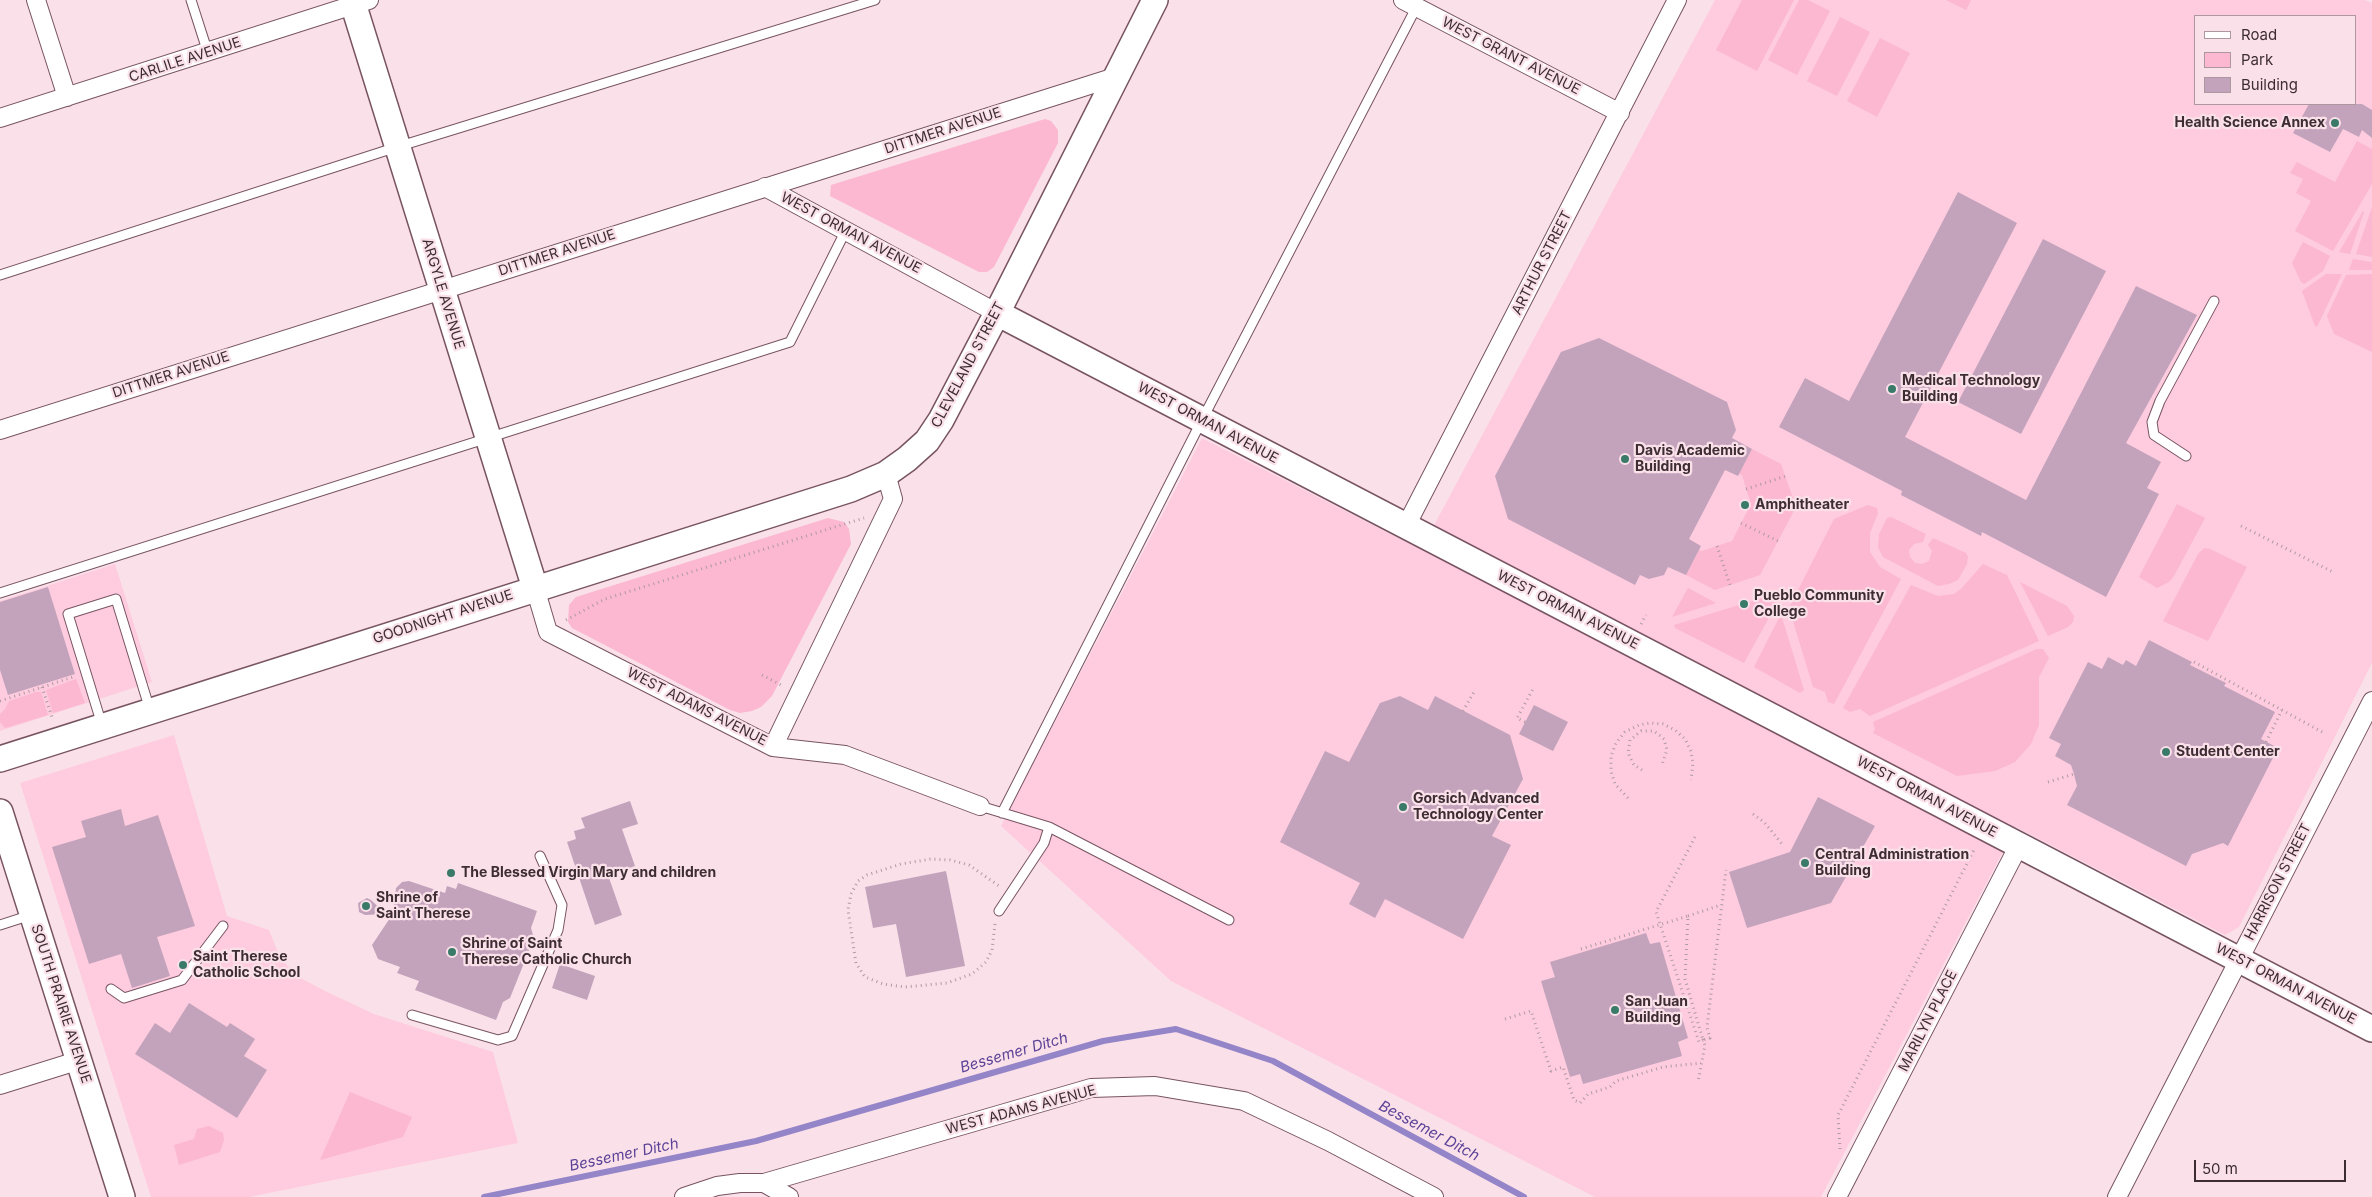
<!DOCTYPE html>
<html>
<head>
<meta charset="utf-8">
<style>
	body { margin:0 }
	#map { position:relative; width:2372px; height:1197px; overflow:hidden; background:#fae0e9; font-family:Inter,sans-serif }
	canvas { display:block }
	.legend { position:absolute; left:2194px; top:15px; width:162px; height:90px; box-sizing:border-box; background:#fae0e9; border:1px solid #ae98a0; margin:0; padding:6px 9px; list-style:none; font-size:15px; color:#3d2d33 }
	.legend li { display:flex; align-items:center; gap:10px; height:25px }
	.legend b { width:25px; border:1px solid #ae98a0 }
	.scale { position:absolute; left:2194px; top:1160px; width:152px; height:22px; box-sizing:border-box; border:2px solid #3d2d33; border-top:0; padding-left:6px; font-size:15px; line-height:18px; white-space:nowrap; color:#3d2d33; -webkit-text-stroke:4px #fae0e9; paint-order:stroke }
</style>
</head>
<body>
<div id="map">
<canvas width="2372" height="1197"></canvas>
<ul class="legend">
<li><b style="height:6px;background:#fff"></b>Road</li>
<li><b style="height:14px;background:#fcb7d1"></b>Park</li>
<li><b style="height:14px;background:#c3a3bc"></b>Building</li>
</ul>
<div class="scale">50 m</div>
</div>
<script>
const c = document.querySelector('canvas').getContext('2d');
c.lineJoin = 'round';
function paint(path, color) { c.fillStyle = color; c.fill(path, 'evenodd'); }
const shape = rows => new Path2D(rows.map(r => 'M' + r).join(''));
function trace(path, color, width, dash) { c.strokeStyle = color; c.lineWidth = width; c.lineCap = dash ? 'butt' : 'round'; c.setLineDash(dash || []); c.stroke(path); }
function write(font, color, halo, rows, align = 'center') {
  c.font = font + ' Inter,sans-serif'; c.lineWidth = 4.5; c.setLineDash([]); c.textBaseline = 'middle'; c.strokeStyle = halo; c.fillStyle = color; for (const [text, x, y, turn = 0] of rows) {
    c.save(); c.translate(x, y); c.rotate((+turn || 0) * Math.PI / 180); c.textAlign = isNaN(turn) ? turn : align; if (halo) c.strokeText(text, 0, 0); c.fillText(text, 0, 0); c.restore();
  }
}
const built = shape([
	[1715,0,2365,0,2372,3,2372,663,2239,927,2225,935,2016,827,1821,1197,1595,1197,1171,981,1001,826,1202,438,1404,541,1415,539,1424,544],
	[2196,16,2356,16,2356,104,2196,104],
	[115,564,152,682,0,731,0,601],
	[174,735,227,916,269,930,279,955,295,975,325,991,374,1014,493,1052,518,1143,249,1197,151,1197,20,783]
]);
const green = shape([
	[1742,0,1794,0,1757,71,1716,50],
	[1799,0,1808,0,1830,11,1797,75,1768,60],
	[1946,0,1971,0,1966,10],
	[1840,17,1870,32,1837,96,1807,81],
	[1880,38,1910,53,1877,117,1847,101],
	[1045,119,1051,121,1058,130,1058,143,994,267,987,272,979,272,830,196,831,185],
	[2357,141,2372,149,2372,184,2333,251,2295,231,2311,201,2296,193,2303,179,2290,173,2297,162,2335,182],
	[2372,207,2372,257,2356,254],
	[2363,211,2364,212,2350,254,2339,252],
	[2303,242,2330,256,2323,271,2304,284,2301,282,2292,263],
	[2353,259,2372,262,2372,270,2349,270],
	[2326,274,2342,274,2317,327,2315,326,2302,291],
	[2372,274,2372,352,2334,334,2327,316,2346,275],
	[1752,449,1781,464,1796,507,1760,575,1715,590,1686,575,1699,550,1702,551,1732,541,1751,504,1742,475,1739,474],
	[2177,504,2205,518,2174,576,2169,582,2157,588,2139,577],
	[1868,505,1877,508,1878,513,1870,533,1870,552,1880,567,1901,579,1834,704,1828,702,1825,692,1813,687,1789,608,1834,519],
	[1891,517,1926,534,1923,542,1914,544,1909,550,1910,557,1915,563,1922,564,1929,561,1932,551,1928,545,1933,538,1966,553,1968,557,1967,564,1958,580,1949,584,1938,586,1883,557,1878,547,1879,534,1887,518],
	[828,518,844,522,849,529,851,544,772,696,761,707,752,711,740,713,730,710,572,628,568,622,569,605,576,597],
	[2210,549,2247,567,2208,641,2163,621,2198,554,2204,548],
	[1983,564,2007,575,2039,641,1870,716,1860,709,1850,712,1843,708,1911,585,1938,596,1954,594,1961,589],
	[2020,582,2067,606,2074,616,2073,622,2068,627,2048,636],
	[1688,588,1716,603,1672,617],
	[1765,597,1777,603,1744,663,1675,628,1674,625],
	[1781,614,1804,690,1800,693,1754,667],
	[2037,649,2043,649,2049,658,2039,677,2039,725,2031,744,2015,762,1995,771,1957,776,1873,733,1875,729,1873,722],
	[76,679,85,703,53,713,46,690],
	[36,692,41,692,48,715,5,728,0,722,0,714,5,709,9,701],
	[350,1092,412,1117,403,1137,320,1160],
	[209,1126,223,1133,224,1140,220,1152,179,1165,174,1145,194,1139,197,1129]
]);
const stream = shape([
	[484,1197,756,1141,1103,1041,1176,1029,1273,1061,1524,1197]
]);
const building = shape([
	[2309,104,2362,104,2372,110,2372,138,2362,130,2359,137,2343,129,2330,152,2293,133],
	[1958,192,2017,223,1905,437,2026,500,2136,286,2197,315,2126,443,2161,462,2147,488,2159,494,2106,597,1982,532,1981,536,1901,495,1902,491,1779,427,1805,378,1849,401],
	[2043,239,2106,271,2021,434,1958,402],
	[1599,338,1727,402,1736,430,1732,438,1752,449,1738,476,1725,470,1689,539,1701,546,1686,575,1668,567,1664,575,1649,579,1640,575,1635,585,1508,519,1495,476,1561,352],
	[48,587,75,674,8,695,0,670,0,602],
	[2149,640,2192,662,2190,665,2226,683,2224,686,2275,712,2261,739,2278,748,2228,846,2223,843,2192,854,2186,866,2067,805,2077,786,2074,774,2071,765,2055,756,2061,744,2049,738,2088,662,2102,669,2108,657,2123,665,2126,660,2136,666],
	[1400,696,1428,710,1435,696,1510,735,1523,779,1492,836,1511,845,1463,939,1385,899,1375,918,1349,904,1360,883,1280,842,1325,751,1349,762,1380,703],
	[1534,705,1568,722,1553,751,1519,734],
	[1818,797,1875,826,1831,903,1747,928,1729,872,1790,852],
	[630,801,638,824,622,829,635,866,608,875,622,915,595,925,567,842,576,839,574,831,585,828,581,818],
	[121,809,125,826,158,815,195,926,157,937,170,976,132,988,121,954,89,964,52,847,86,837,81,821],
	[946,871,965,966,906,977,896,924,873,928,865,887],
	[409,881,445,893,447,886,456,889,458,883,537,911,531,928,534,938,510,998,503,1002,496,1020,415,990,419,981,397,973,400,967,378,959,372,945,390,918,392,920,396,888,402,882],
	[367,898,371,900,386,914,365,915,359,912,358,903],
	[1646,933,1650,944,1660,942,1688,1038,1678,1042,1682,1056,1583,1084,1580,1074,1570,1077,1541,981,1555,977,1550,962],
	[560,964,595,976,587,1000,552,988],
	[189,1003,227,1027,230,1023,255,1039,244,1056,267,1070,237,1118,135,1054,155,1023,170,1033]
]);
const path = shape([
	[1746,489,1786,476],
	[1741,523,1778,541],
	[2241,526,2333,572],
	[1717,546,1730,585],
	[566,620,605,599,864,518],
	[1641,624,1646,615],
	[2194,662,2324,733],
	[762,675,783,686],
	[42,687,52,717],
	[0,701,73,677],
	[1463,711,1475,690],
	[1525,722,1517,718,1533,689],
	[2266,742,2282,710],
	[1642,770,1634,765,1628,753,1630,740,1641,731,1654,731,1664,739,1667,750,1662,765],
	[2048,782,2074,774],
	[1628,798,1615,784,1611,771,1611,756,1616,743,1625,732,1639,725,1650,723,1663,724,1675,730,1685,739,1691,751,1693,763,1691,780],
	[1753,814,1764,822,1782,844],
	[1695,837,1656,912,1699,1042,1703,1040,1705,1045,1698,1082],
	[1688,916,1721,905],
	[995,924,992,950,986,962,972,974,947,983,905,987,883,984,865,977,856,963,848,910,851,894,858,881,867,875,901,864,931,859,950,860,969,865,999,886],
	[1581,949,1688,916,1685,979,1703,1040,1710,1038,1707,1027,1726,870],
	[1505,1019,1531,1011,1551,1071,1563,1067,1574,1100,1580,1103,1588,1094,1610,1087,1616,1081,1663,1067,1701,1063],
	[1840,1149,1838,1115,1975,848]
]);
const lane = shape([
	[191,0,208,53],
	[0,275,397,147,875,0],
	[2186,456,2154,435,2152,422,2160,401,2214,301],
	[0,593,790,342,846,230],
	[102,725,68,614,116,599,150,710],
	[980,806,1049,827,1229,920],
	[1002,813,1202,420,1417,6],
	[999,911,1044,843,1049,827],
	[0,925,31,915],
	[111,989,124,998,182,980,223,926],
	[412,1015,498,1040,512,1036,558,930,562,905,540,856]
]);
const street = shape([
	[36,0,67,97],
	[1403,0,1620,113],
	[0,118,369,0],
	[765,187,997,313],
	[0,430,1115,77],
	[1406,526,1677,0],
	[535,588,548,632,773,747,845,755,980,806],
	[773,747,893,499,886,474],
	[0,1085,80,1060],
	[764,1183,789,1197],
	[684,1197,717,1186,740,1183,764,1183,1091,1088,1155,1086,1244,1101,1328,1141,1434,1197],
	[1837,1197,2019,845],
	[2117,1197,2372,701]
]);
const secondary = shape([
	[352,0,535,588],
	[997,313,2372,1029],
	[0,759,851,489,886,474,907,459,927,441,941,420,997,313,1155,0],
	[0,812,122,1197]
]);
const markers = [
	[2335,123,5,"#397a69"],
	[1892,389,5,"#397a69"],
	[1625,459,5,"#397a69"],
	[1745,505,5,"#397a69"],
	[1744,604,5,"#397a69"],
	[2166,752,5,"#397a69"],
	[1403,807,5,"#397a69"],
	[1805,863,5,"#397a69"],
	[451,873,5,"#397a69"],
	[366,906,5,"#397a69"],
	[452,952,5,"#397a69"],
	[183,965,5,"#397a69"],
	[1615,1010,5,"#397a69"]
];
const streetNames = [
	["WEST GRANT AVENUE",1511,56,27],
	["CARLILE AVENUE",185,60,-18],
	["DITTMER AVENUE",943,131,-18],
	["WEST ORMAN AVENUE",851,233,28],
	["DITTMER AVENUE",557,253,-18],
	["ARTHUR STREET",1542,263,-63],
	["ARGYLE AVENUE",443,294,73],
	["CLEVELAND STREET",968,365,-62],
	["DITTMER AVENUE",171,375,-18],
	["WEST ORMAN AVENUE",1208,423,28],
	["WEST ORMAN AVENUE",1568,610,27],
	["GOODNIGHT AVENUE",443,617,-18],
	["WEST ADAMS AVENUE",697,707,27],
	["WEST ORMAN AVENUE",1927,797,28],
	["HARRISON STREET",2278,882,-63],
	["WEST ORMAN AVENUE",2286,984,28],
	["SOUTH PRAIRIE AVENUE",61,1004,72],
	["MARILYN PLACE",1928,1021,-63],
	["WEST ADAMS AVENUE",1021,1110,-15]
];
const poiNames = [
	["Health Science Annex",2325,123,"right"],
	["Medical Technology",1902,381],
	["Building",1902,397],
	["Davis Academic",1635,451],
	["Building",1635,467],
	["Amphitheater",1755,505],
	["Pueblo Community",1754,596],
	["College",1754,612],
	["Student Center",2176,752],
	["Gorsich Advanced",1413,799],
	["Technology Center",1413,815],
	["Central Administration",1815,855],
	["Building",1815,871],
	["The Blessed Virgin Mary and children",461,873],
	["Shrine of",376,898],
	["Saint Therese",376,914],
	["Shrine of Saint",462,944],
	["Therese Catholic Church",462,960],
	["Saint Therese",193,957],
	["Catholic School",193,973],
	["San Juan",1625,1002],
	["Building",1625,1018]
];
const waterNames = [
	["Bessemer Ditch",1014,1053,-16],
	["Bessemer Ditch",1429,1131,28],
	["Bessemer Ditch",624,1155,-12]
];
paint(built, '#feccde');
paint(green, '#fcb7d1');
trace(stream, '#9484c8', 6);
paint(building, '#c3a3bc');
trace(lane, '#785462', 11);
trace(street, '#785462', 20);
trace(secondary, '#785462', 28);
trace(path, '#b09aa2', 3, [1, 4]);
trace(lane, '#fff', 9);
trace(street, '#fff', 18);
trace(secondary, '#fff', 25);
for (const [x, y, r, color] of markers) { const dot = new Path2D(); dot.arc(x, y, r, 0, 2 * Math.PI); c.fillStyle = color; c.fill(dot); trace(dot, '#fae0e9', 2); }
write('14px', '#3d2d33', '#fae0e9', streetNames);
write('bold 14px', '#3d2d33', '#fae0e9', poiNames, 'left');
write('italic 15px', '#5c4397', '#fae0e9', waterNames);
</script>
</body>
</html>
